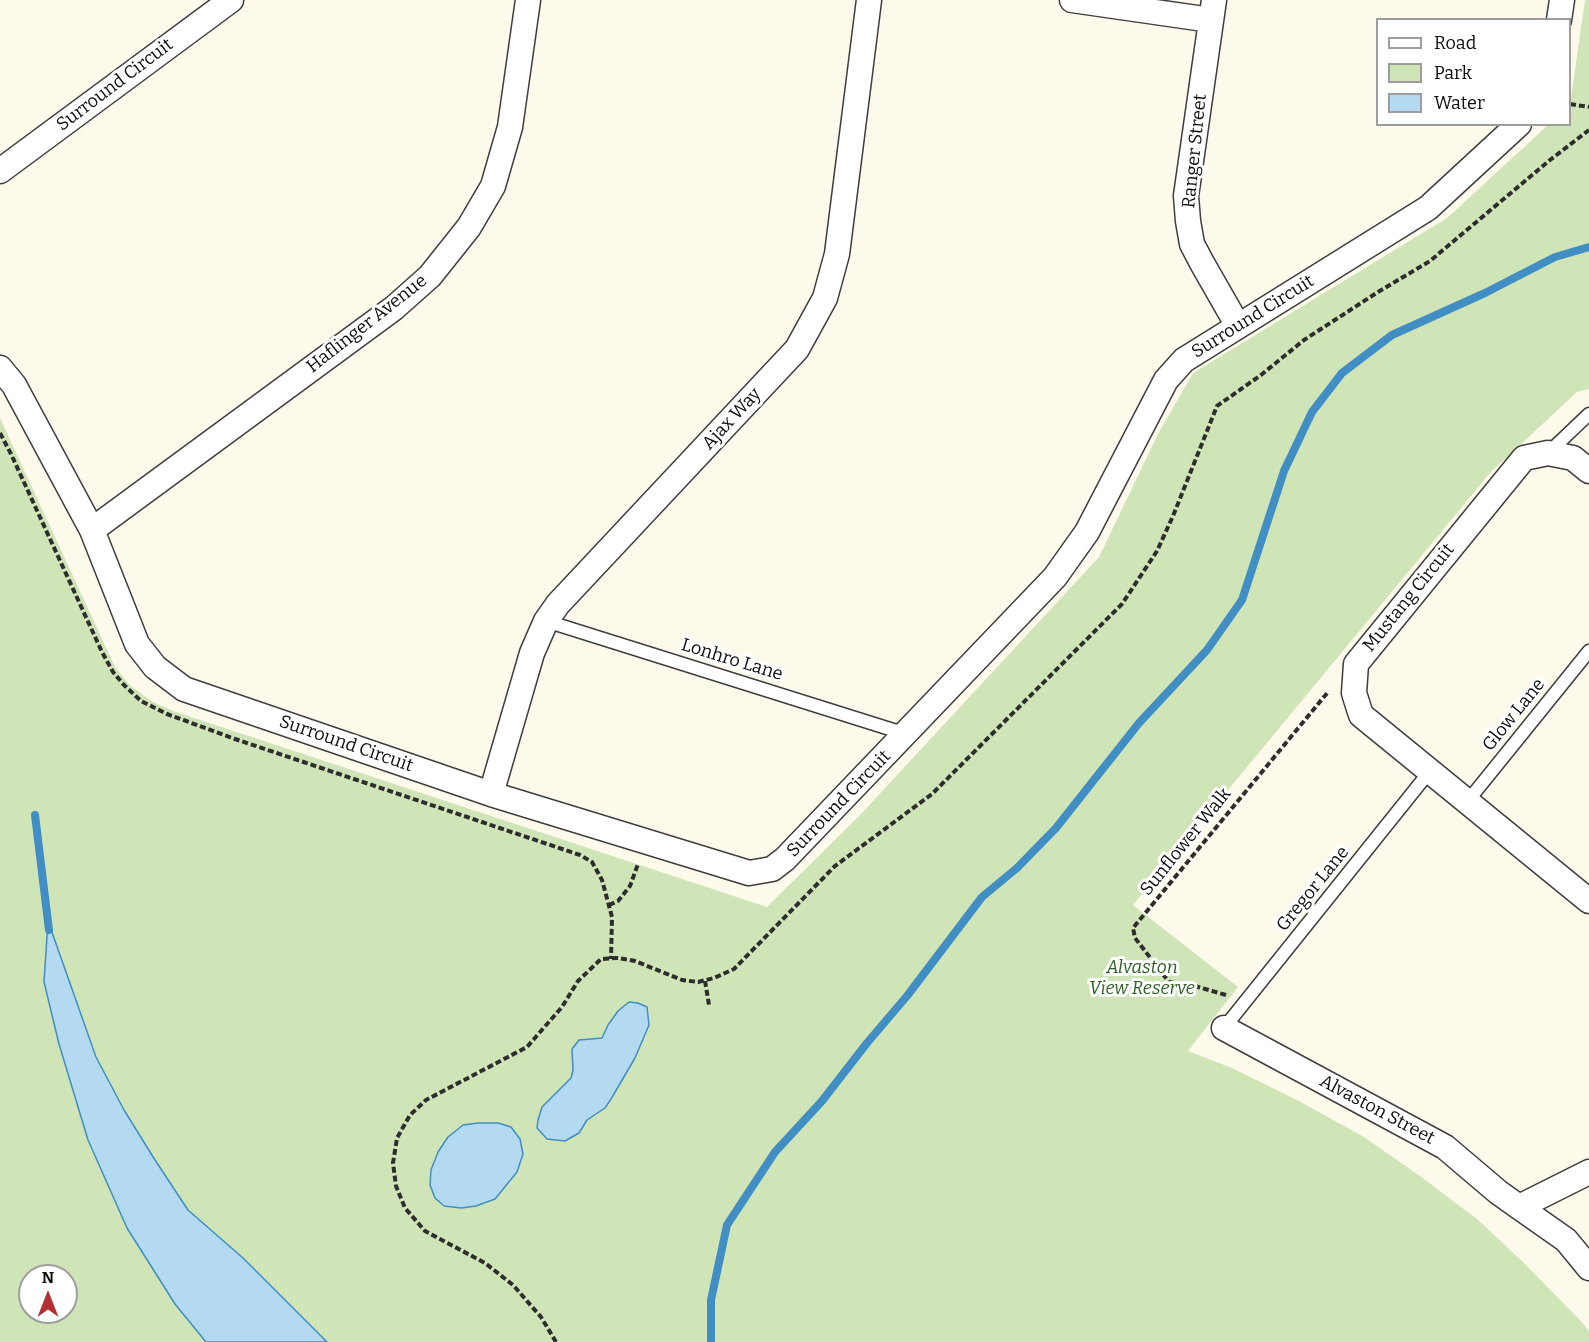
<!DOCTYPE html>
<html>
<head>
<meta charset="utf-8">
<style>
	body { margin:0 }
	#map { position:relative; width:1589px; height:1342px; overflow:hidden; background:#fefaeb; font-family:Bitter,serif }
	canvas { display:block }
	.legend { position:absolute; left:1376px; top:18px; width:195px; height:108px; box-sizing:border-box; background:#fff; border:2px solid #9d9d9d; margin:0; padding:8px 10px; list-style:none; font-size:18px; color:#0b0b0b }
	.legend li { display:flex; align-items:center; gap:12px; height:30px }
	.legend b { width:30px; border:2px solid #9d9d9d }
	.north { position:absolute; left:18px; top:1264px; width:60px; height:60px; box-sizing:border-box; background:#fff; border:2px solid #9d9d9d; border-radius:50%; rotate:0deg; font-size:16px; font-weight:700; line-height:24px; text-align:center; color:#0b0b0b }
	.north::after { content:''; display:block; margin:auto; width:21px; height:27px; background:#b12e33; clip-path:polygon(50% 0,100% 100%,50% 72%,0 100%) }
</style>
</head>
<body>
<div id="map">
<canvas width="1589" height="1342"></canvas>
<ul class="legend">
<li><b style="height:8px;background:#fff"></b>Road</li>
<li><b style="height:16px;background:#cfe5b8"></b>Park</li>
<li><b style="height:16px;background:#b3daf1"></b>Water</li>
</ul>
<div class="north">N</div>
</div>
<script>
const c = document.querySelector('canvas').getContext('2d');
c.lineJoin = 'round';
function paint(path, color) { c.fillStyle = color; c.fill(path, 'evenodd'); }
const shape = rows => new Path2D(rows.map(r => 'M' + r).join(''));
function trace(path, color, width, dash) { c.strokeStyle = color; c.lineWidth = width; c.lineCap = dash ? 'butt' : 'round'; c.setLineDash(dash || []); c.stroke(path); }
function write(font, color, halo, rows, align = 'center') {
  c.font = font + ' Bitter,serif'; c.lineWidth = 6; c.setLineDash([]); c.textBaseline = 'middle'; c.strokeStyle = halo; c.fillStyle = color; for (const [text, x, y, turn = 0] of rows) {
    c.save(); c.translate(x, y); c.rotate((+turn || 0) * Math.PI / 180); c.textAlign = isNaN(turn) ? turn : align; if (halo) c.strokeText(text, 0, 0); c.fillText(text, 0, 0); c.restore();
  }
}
const green = shape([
	[1585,0,1589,0,1589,389,1577,392,1490,473,1133,905,1238,987,1188,1051,1232,1068,1297,1100,1364,1137,1420,1176,1477,1219,1523,1262,1580,1320,1589,1331,1589,1342,0,1342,0,418,115,667,130,685,151,701,173,711,767,907,861,814,1099,557,1159,432,1193,373,1447,218,1548,125,1570,124,1570,104],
	[30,1276,66,1276,66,1312,30,1312]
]);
const water = shape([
	[48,921,96,1057,124,1110,155,1160,188,1210,243,1258,327,1342,206,1342,175,1304,127,1228,88,1140,59,1044,44,982,48,921],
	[629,1002,638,1003,647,1007,649,1025,635,1058,611,1099,605,1108,587,1120,579,1133,565,1141,547,1139,537,1128,538,1120,542,1107,571,1078,573,1070,572,1049,579,1040,602,1038,608,1025,618,1011,629,1002],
	[478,1123,498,1123,511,1127,520,1139,523,1154,517,1172,495,1199,476,1206,461,1208,444,1206,435,1198,430,1185,431,1170,438,1152,448,1137,463,1125,478,1123]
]);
const stream = shape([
	[35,815,49,930],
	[711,1342,711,1300,727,1225,775,1152,822,1101,867,1043,907,996,982,897,1017,868,1056,828,1139,723,1207,650,1242,600,1284,471,1312,412,1342,373,1392,335,1485,293,1555,257,1589,247]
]);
const path = shape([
	[1570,104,1589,107],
	[0,433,11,454,102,652,113,672,124,685,141,701,167,714,235,739,580,855,592,862,602,880,612,917,611,959],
	[609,905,618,901,630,886,638,864],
	[705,981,709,1005],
	[1226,995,1195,986,1169,982,1135,938,1133,928,1328,692],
	[556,1342,541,1317,513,1285,485,1263,425,1231,405,1208,396,1186,393,1163,397,1138,410,1115,426,1100,527,1047,562,1007,578,981,601,959,618,958,635,961,682,980,698,982,714,978,734,969,835,866,932,794,1122,604,1157,551,1173,516,1217,406,1261,375,1304,340,1378,292,1430,261,1550,160,1589,130]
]);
const lane = shape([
	[1548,453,1589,414],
	[546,621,906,734],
	[1467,802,1589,651],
	[1224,1028,1430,771]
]);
const street = shape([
	[1072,0,1211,20],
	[1214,0,1186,196,1188,221,1192,244,1202,263,1238,326],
	[1559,20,1562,0],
	[0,171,231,0],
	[0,368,14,385,92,530,137,644,155,667,184,689,491,794,749,873,772,869,785,859,1055,577,1087,532,1166,380,1184,360,1428,208,1519,124],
	[1589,471,1573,458,1548,453,1524,458,1356,664,1354,693,1361,715,1589,901],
	[92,530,394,308,430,276,469,227,493,186,510,127,528,0],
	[491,794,532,653,546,621,558,604,797,349,825,298,837,254,869,0],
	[1224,1028,1445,1147,1498,1192,1519,1207],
	[1589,1172,1519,1207,1566,1240,1589,1268]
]);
const streetNames = [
	["Surround Circuit",115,85,-37],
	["Ranger Street",1195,151,-84],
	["Surround Circuit",1253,317,-32],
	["Haflinger Avenue",367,324,-38],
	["Ajax Way",732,419,-47],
	["Mustang Circuit",1409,598,-51],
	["Lonhro Lane",732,660,17],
	["Glow Lane",1514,715,-51],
	["Surround Circuit",346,744,19],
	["Surround Circuit",839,804,-46],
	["Sunflower Walk",1186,842,-51],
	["Gregor Lane",1313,889,-51],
	["Alvaston Street",1377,1110,28]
];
const parkNames = [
	["Alvaston",1142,968],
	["View Reserve",1142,989]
];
paint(green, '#cfe5b8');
paint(water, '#b3daf1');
trace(water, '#408ec3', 1.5);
trace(stream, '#408ec3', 8);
trace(lane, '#3e3e3e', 15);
trace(street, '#3e3e3e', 27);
trace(path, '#2d2d2d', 4, [6, 3]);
trace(lane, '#fff', 12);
trace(street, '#fff', 24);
write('18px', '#0b0b0b', '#fff', streetNames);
write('italic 18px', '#2d5e21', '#fff', parkNames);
</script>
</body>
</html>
